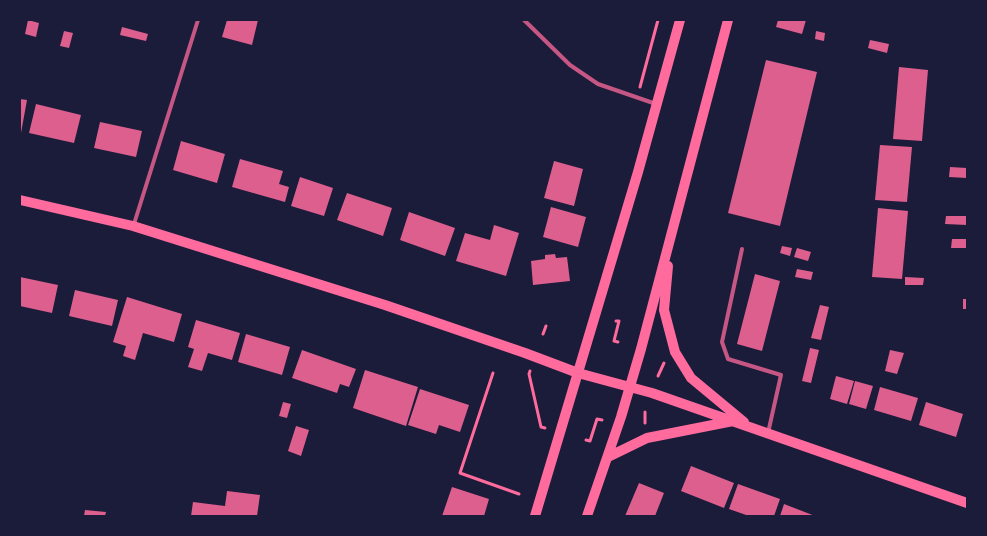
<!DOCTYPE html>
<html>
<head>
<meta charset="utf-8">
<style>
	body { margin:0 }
	#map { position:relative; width:987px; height:536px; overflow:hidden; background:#1b1b3a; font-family:"Libre Baskerville",serif }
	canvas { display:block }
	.frame { position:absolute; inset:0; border:21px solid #1b1b3a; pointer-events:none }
</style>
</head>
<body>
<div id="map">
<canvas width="987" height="536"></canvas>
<div class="frame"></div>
</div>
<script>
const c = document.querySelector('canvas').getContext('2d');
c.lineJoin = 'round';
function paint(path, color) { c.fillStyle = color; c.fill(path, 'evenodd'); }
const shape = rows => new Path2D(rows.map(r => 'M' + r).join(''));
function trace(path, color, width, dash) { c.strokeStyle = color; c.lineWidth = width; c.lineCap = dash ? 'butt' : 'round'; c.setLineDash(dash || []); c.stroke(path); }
const building = shape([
	[28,20,39,23,36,37,25,34],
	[227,20,258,20,252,45,222,37],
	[778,20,806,20,802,34,776,27],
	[122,27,148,34,146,41,120,35],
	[64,31,73,33,69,48,60,46],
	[816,31,825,33,824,41,815,39],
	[870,40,889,44,887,53,868,48],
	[766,60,817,72,780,226,728,213],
	[899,67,928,70,922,141,893,139],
	[20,99,27,100,21,133,20,133],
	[36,104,81,115,74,143,29,133],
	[100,122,142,131,136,157,94,148],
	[181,141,225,154,217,183,173,170],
	[880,145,912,147,907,202,875,200],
	[240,159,283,171,279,184,289,187,285,202,232,187],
	[554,161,583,169,574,206,544,198],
	[950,167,967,168,967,178,949,177],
	[300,177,333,188,324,216,291,206],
	[347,193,392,208,383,236,337,220],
	[551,207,586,217,578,247,543,237],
	[878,208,908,211,902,279,872,277],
	[409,212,455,228,445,256,400,240],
	[946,216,967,216,967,225,945,224],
	[494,225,519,233,506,276,456,261,465,233,490,240],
	[952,239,967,239,967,248,951,248],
	[782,246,792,248,790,256,780,253],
	[797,248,811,252,808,261,794,257],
	[555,254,556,258,567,257,570,281,533,285,531,261,545,259,545,255],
	[797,269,813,272,811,280,795,277],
	[755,274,780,281,762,351,737,344],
	[20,277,58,285,52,313,20,306],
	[905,277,924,278,923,285,905,285],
	[75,290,118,300,112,326,69,316],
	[127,297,182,314,174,342,143,333,135,360,123,356,126,346,113,342],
	[963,299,967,299,967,309,963,309],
	[820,305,829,307,821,340,811,338],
	[196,320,240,333,232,360,208,353,202,371,188,367,194,349,188,347],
	[246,334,290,347,282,375,238,362],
	[810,348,819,350,811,383,802,381],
	[302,350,356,369,349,387,340,384,337,393,292,378],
	[890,350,904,353,897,374,885,371],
	[365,370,418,387,406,426,353,408],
	[836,376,854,381,847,404,830,399],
	[855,381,873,386,866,409,849,404],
	[880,387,918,398,911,421,874,410],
	[420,389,469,405,460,432,439,425,436,434,408,425],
	[283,402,291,404,287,418,279,416],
	[926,402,963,414,956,437,919,425],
	[296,426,309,430,301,456,288,451],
	[691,466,734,483,724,508,681,491],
	[639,483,664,493,655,516,625,516],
	[738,484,780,499,774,516,749,516,729,509],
	[452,487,489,499,484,516,442,516],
	[227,491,260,495,257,516,191,516,193,502,225,506],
	[784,504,815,516,780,516],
	[85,510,106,512,105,516,84,516]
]);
const path = shape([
	[640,87,658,20],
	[616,321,619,321,614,341,618,342],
	[543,334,546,326],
	[530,371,529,374,541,427,545,428],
	[493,373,460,473,519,494],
	[658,376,664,363],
	[645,412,645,423],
	[586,440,590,441,597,419,602,420]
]);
const service = shape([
	[524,20,570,65,598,84,656,104],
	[134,224,198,20],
	[742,249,722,342,728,359,781,375,768,433]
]);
const secondary = shape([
	[20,200,133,226,385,305,525,353,578,373,652,393,967,503],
	[668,266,664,310,675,352,691,378,744,422],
	[608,457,647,438,733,421],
	[535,516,638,172,680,20],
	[587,516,621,417,641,349,728,20]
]);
paint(building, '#dd5f8e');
trace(path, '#ff6b9d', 3);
trace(service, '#c65784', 4);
trace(secondary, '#ff6b9d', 10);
</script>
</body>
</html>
